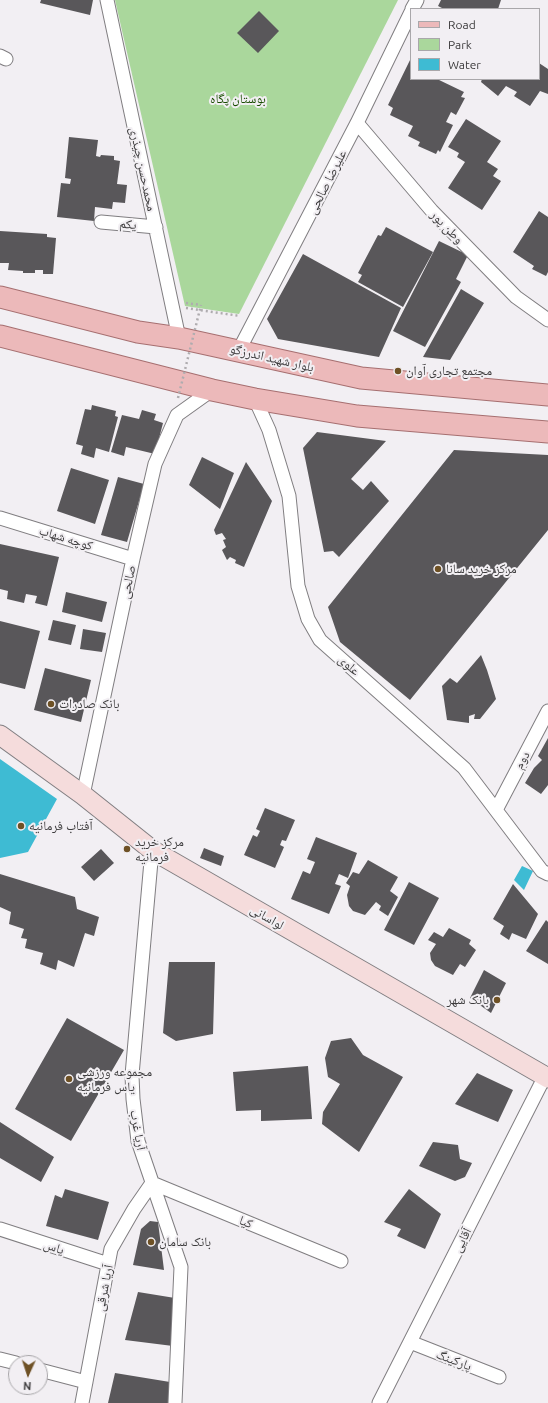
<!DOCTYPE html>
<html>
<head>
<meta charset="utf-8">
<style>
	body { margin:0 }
	#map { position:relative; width:548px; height:1403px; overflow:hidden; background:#f2eff3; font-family:Ubuntu,sans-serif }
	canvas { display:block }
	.legend { position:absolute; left:410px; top:8px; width:130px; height:72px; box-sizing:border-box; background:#f2eff3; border:1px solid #a9a7aa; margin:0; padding:5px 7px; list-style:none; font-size:12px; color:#3c3b3c }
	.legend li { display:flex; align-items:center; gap:8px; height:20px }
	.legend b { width:20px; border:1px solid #a9a7aa }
	.north { position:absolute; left:8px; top:1355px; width:40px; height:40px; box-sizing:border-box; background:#f2eff3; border:1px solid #a9a7aa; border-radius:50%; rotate:183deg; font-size:11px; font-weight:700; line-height:16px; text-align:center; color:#3c3b3c }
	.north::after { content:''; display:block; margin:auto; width:14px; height:18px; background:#6e5125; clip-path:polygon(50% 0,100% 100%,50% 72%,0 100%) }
</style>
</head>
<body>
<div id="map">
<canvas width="548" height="1403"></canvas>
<ul class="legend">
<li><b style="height:5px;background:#ecb9ba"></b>Road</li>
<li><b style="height:11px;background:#aad79c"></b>Park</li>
<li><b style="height:11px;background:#3ebbd3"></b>Water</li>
</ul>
<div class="north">N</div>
</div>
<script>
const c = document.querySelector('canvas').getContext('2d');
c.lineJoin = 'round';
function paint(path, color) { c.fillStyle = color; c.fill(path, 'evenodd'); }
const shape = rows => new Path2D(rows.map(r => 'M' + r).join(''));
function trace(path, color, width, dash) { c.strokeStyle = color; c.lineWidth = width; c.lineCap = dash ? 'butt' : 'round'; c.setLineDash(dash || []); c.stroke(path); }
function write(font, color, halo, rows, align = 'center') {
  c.font = font + ' Ubuntu,"Noto Naskh Arabic",sans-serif'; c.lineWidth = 4; c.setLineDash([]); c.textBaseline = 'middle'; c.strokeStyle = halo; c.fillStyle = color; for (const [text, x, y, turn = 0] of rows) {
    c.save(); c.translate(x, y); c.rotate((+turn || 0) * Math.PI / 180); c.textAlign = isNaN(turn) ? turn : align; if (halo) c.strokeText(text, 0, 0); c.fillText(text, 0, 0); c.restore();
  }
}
const green = shape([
	[115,0,398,0,239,314,185,306]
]);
const water = shape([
	[0,759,57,799,28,852,0,858],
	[522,866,533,871,524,890,514,880]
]);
const building = shape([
	[41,0,93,0,90,15,40,3],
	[441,0,501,0,498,9,444,9,438,6],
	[259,11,279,31,258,53,237,33],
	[411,58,411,79,437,79,464,92,461,97,465,98,456,115,451,112,446,122,453,125,440,152,438,150,436,154,418,146,420,142,408,136,413,126,390,115,393,108,388,105],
	[539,63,548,69,548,94,540,91,530,106,514,96,517,92,506,86,498,96,481,82,482,79,539,79],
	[466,119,501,141,487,162,498,169,493,176,501,181,482,210,448,188,465,162,457,157,459,153,448,147],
	[69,137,98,140,96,156,100,157,101,155,114,156,114,160,120,161,117,184,127,185,125,203,113,202,112,209,95,207,94,221,57,217,61,183,70,184,71,179,65,178],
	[539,211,548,217,548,272,546,276,532,269,534,266,513,252],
	[386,227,433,252,403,307,358,282,362,275,358,273,378,235,381,236],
	[0,231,47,234,47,237,56,238,53,274,43,274,43,270,35,270,35,273,23,273,23,271,8,270,9,263,0,263],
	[439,241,468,255,456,279,461,282,425,347,393,331],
	[303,254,401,308,379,357,278,339,267,319],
	[461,289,484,303,450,360,423,357],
	[92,405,116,411,115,416,118,417,109,452,96,448,94,458,81,454,83,446,76,444,85,409,91,410],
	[142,410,156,414,154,420,163,423,155,454,126,447,124,456,111,452,122,415,139,419],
	[317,432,386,441,351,479,363,490,371,481,389,501,339,557,333,551,324,552,303,448],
	[454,450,548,455,548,530,410,700,340,642,328,607],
	[202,457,234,473,220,509,189,485],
	[246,462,272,501,244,567,235,563,236,560,230,557,227,560,222,550,226,547,223,540,226,539,222,533,216,535,214,530],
	[71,468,109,480,95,524,57,511],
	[118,477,144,484,127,542,101,535],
	[0,544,59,557,47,606,35,603,37,596,26,594,24,603,7,599,8,591,0,589],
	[66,592,107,602,102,622,62,612],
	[53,620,76,625,71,645,48,640],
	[0,621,40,631,25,689,0,683],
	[83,629,106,633,102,652,80,649],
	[481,655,487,670,496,699,480,719,474,719,475,714,469,716,469,723,447,720,442,686,450,678,457,683],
	[45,668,91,680,81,722,34,710],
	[548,738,548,785,541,794,525,783,534,768,542,760,538,756],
	[265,808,295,820,286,841,282,840,280,845,284,847,275,868,244,855,253,835,257,837,260,831,256,829],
	[316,837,357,853,348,878,339,874,335,884,341,886,329,914,291,899,303,871,310,874,315,862,307,859],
	[204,848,224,856,221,866,200,858],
	[101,849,114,863,94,881,81,867],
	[368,860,398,877,390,891,398,897,388,916,379,910,381,906,376,902,365,915,353,911,349,906,347,895,350,886,346,883,353,872,359,874],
	[0,874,75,897,77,909,99,917,94,936,85,933,74,967,58,960,56,970,40,964,43,953,25,948,27,939,21,938,24,929,9,924,11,912,0,907],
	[409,882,439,898,414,945,384,930],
	[513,884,538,914,526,939,512,933,509,940,500,934,504,926,493,919],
	[546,920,548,922,548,964,526,951],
	[449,928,471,940,469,944,476,950,465,967,460,964,453,975,435,966,431,960,430,953,436,944,428,940,434,932,443,937],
	[169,962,215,962,213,1034,176,1041,163,1033],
	[484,970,506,983,491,1013,470,998],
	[67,1018,124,1050,71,1141,15,1109],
	[351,1038,363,1055,403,1077,359,1152,322,1124,323,1112,340,1084,328,1077,325,1058,331,1041],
	[308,1066,312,1119,261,1121,261,1110,236,1111,233,1072],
	[477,1073,513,1090,498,1122,455,1104],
	[0,1122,54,1157,41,1182,0,1158],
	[433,1142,458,1145,460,1159,472,1163,465,1177,455,1181,419,1166],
	[65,1189,109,1202,98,1240,46,1226,55,1195,62,1198],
	[409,1189,441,1214,425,1249,397,1236,401,1229,384,1222],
	[150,1221,158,1222,164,1270,133,1265,141,1229],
	[138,1292,175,1298,173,1346,125,1340],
	[115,1373,170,1382,169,1403,108,1403]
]);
const path = shape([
	[186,303,201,305],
	[186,308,240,316]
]);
const street = shape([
	[107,0,179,338],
	[412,9,417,0],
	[0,56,6,59],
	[357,123,432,211,516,297,548,320],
	[101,222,156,227],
	[239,350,357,123,411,12],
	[255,399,269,430,289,496,298,586,308,619,320,640,464,768,542,871,548,874],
	[0,518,133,559],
	[83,795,133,559,155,464,177,415,212,390],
	[496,810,548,711],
	[152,850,132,1075,133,1099,138,1141,181,1267,175,1403],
	[0,1229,108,1264],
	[410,1342,499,1377],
	[0,1359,16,1363],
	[40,1370,86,1382],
	[82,1403,111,1249,134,1209,152,1183,341,1261],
	[379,1403,545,1076]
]);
const secondary = shape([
	[0,735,83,795,152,850,548,1078]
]);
const primary = shape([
	[0,297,138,332,179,338,361,378,548,395],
	[0,336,212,390,255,399,357,416,548,432]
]);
const pathBridge = shape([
	[178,398,201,305]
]);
const markers = [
	[398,371,4,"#6e5125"],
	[438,569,4,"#6e5125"],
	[51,704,4,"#6e5125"],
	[21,826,4,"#6e5125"],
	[127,849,4,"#6e5125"],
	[497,1000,4,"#6e5125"],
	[69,1079,4,"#6e5125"],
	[151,1242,4,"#6e5125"]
];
const parkNames = [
	["بوستان پگاه",238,99]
];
const streetNames = [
	["محمدحسن چیذری",143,169,78],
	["علیرضا صالحی",327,182,-63],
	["یکم",128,224,5],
	["وطن پور",447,227,46],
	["بلوار شهید اندرزگو",272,358,13],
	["کوچه شهاب",66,538,17],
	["صالحی",128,582,-78],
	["علوی",349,665,41],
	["دوم",522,760,-62],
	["لواسانی",267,917,30],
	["آریا غرب",138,1130,80],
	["کیا",246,1222,22],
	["آقایی",462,1240,-63],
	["یاس",54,1247,18],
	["آریا شرقی",104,1288,-79],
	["پارکینگ",454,1360,21]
];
const poiNames = [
	["مجتمع تجاری آوان",406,371],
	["مرکز خرید سانا",446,569],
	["بانک صادرات",59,704],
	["آفتاب فرمانیه",29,826],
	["مرکز خرید",135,842],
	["فرمانیه",135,857],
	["بانک شهر",489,1000,"right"],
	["مجموعه ورزشی",77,1072],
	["یاس فرمانیه",77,1087],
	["بانک سامان",159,1242]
];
paint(green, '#aad79c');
paint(water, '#3ebbd3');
paint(building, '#59575a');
trace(street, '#807e81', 15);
trace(secondary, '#807e81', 21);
trace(primary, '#a66f70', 23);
trace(path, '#afacaf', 2.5, [2, 3]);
trace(street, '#fff', 13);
trace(secondary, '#f5dcdc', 19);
trace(primary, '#ecb9ba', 21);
trace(pathBridge, '#afacaf', 2.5, [2, 3]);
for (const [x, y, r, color] of markers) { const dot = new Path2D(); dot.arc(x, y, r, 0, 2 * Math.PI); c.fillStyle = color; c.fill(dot); trace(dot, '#f2eff3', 1.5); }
write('13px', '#194c01', '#f2eff3', parkNames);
write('13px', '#3c3b3c', '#f2eff3', streetNames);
write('13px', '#3c3b3c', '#f2eff3', poiNames, 'left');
</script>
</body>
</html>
